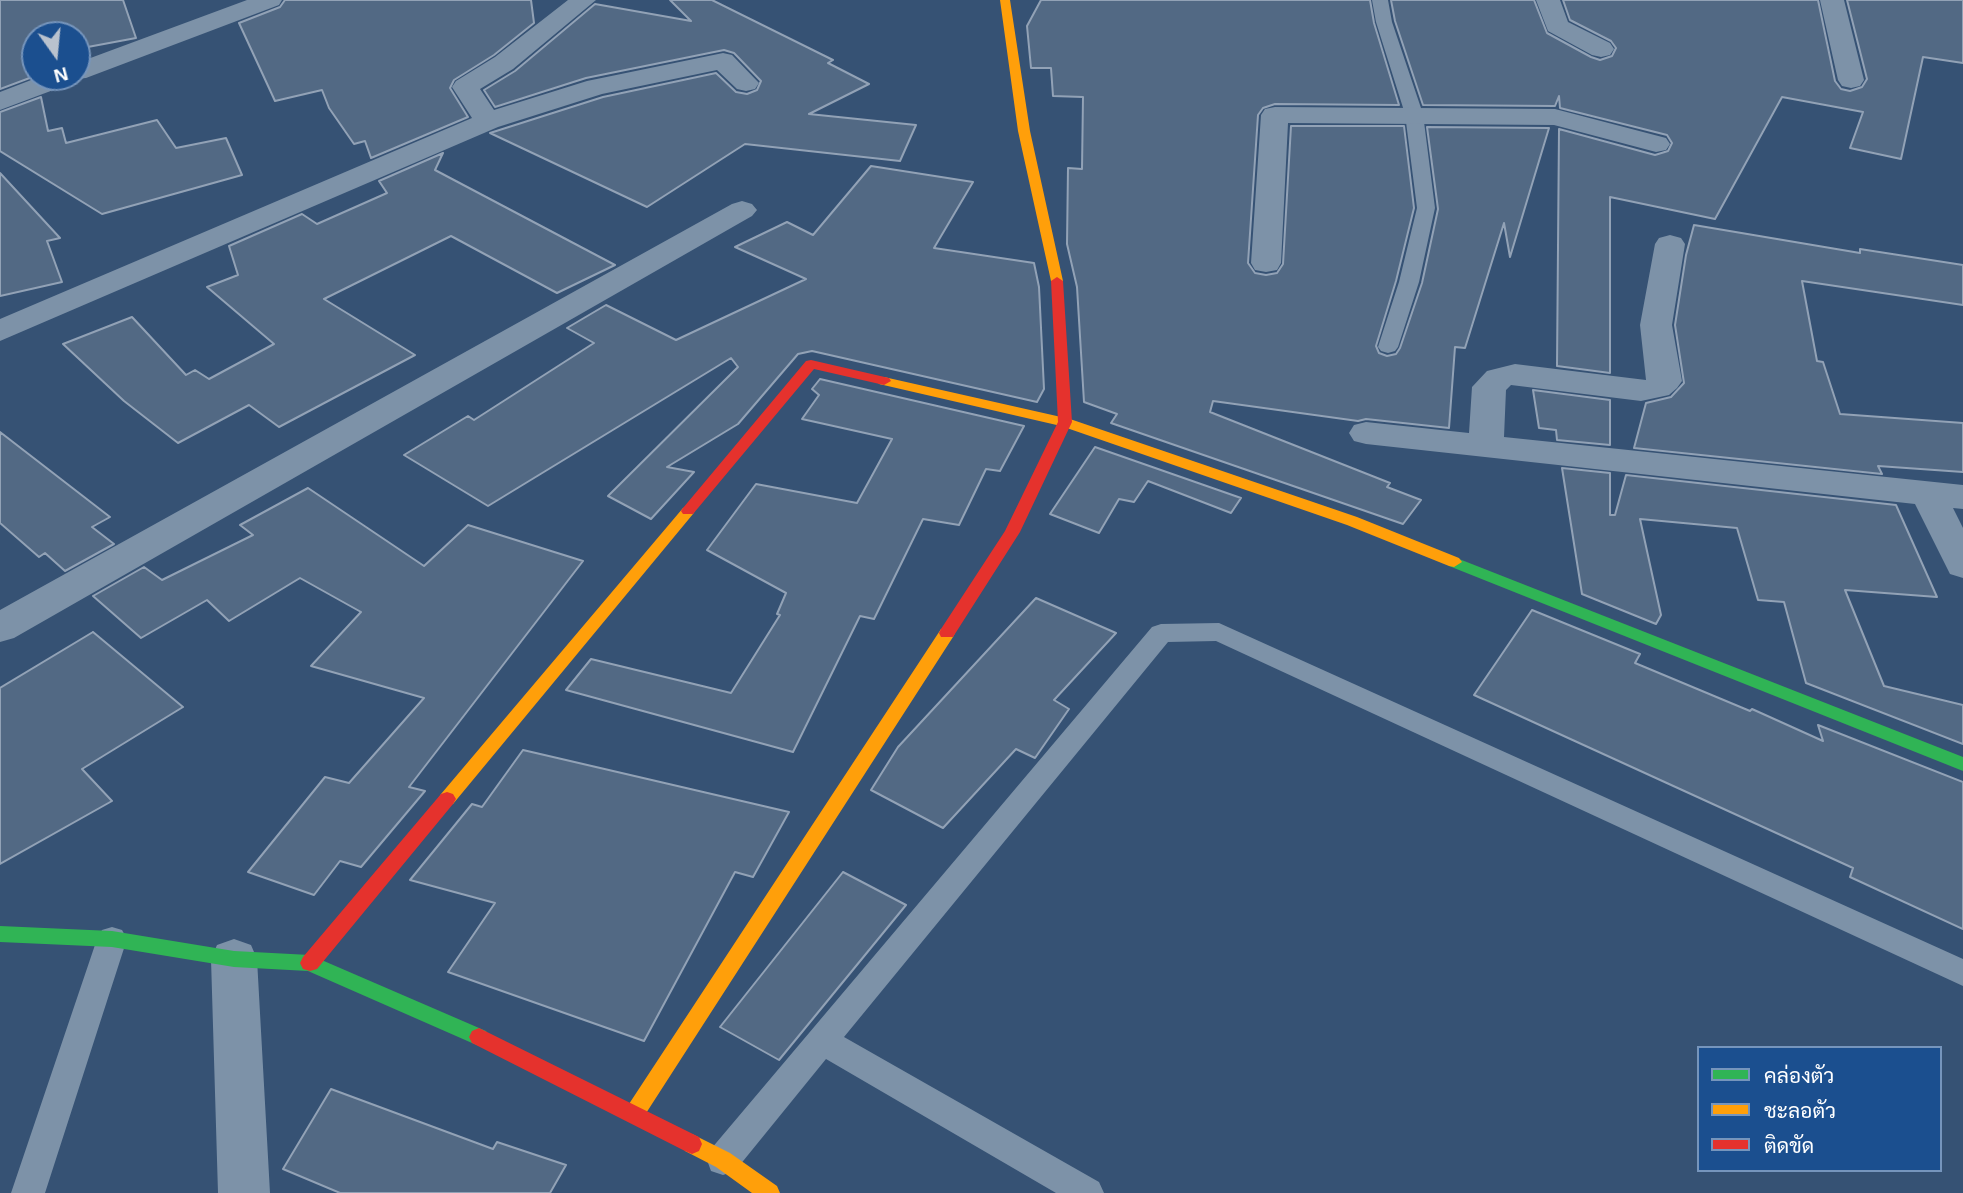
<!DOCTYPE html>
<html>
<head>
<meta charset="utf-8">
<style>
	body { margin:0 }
	#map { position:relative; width:1963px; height:1193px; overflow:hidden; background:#365274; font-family:Helvetica,Sarabun,sans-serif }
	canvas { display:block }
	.legend { position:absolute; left:1697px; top:1046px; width:245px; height:126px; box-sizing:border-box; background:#1b4f8f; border:2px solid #7695bc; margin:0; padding:9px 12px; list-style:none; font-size:21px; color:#fff }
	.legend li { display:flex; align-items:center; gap:14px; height:35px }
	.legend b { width:35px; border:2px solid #7695bc }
	.north { position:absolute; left:21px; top:21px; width:70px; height:70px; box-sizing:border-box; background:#1b4f8f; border:2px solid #7695bc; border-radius:50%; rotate:165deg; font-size:19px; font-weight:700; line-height:28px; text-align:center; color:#fff }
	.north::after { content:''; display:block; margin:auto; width:24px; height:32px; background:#b9c2ce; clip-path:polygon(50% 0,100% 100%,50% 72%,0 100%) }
</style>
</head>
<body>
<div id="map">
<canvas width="1963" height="1193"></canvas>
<ul class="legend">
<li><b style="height:9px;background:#30b455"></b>คล่องตัว</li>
<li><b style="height:9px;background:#ff9f0a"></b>ชะลอตัว</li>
<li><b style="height:9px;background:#e5322d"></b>ติดขัด</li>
</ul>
<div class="north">N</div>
</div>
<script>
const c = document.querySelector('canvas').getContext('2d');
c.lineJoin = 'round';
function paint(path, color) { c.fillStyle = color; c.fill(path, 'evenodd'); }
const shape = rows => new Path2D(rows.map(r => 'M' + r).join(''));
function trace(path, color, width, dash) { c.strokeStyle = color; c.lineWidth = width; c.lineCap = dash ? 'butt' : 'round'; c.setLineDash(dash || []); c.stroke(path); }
const building = shape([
	[0,0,123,0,136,38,77,49,77,35,35,35,35,76,0,89,0,0],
	[285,0,531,0,534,23,494,55,454,80,450,88,468,117,371,158,365,141,354,144,329,108,322,90,275,101,239,23,280,7,285,0],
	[670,0,712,0,833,60,828,63,869,84,809,114,916,125,900,161,745,144,647,207,490,133,603,97,716,73,736,92,747,94,757,90,761,81,734,53,724,50,586,78,495,107,484,90,515,71,595,4,691,21,670,0],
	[1041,0,1370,0,1374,23,1399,105,1275,104,1263,108,1258,115,1248,263,1255,273,1266,275,1277,273,1283,264,1291,126,1404,126,1414,208,1396,281,1376,346,1379,353,1387,356,1396,354,1400,348,1422,283,1438,209,1427,127,1549,128,1510,257,1504,223,1465,348,1455,347,1449,428,1366,419,1358,421,1213,401,1210,412,1390,483,1387,487,1421,500,1403,524,1111,423,1117,414,1084,402,1077,287,1067,244,1068,168,1082,169,1083,97,1053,96,1051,68,1031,68,1027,26,1041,0],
	[1391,0,1534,0,1547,33,1591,57,1600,60,1612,56,1616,48,1611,41,1570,20,1563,0,1818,0,1835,81,1841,89,1850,91,1862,87,1867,79,1847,0,1963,0,1963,63,1923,57,1901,159,1850,148,1863,112,1782,97,1715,219,1610,197,1610,373,1557,366,1559,129,1655,155,1668,151,1672,143,1667,135,1560,108,1559,96,1555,106,1423,105,1395,21,1391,0],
	[41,97,48,131,62,128,66,143,157,120,176,148,226,138,242,175,102,214,0,151,0,112,41,97],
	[443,153,435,170,615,265,557,293,451,236,324,299,415,355,279,427,249,405,178,443,124,401,63,344,132,317,186,375,195,370,209,379,274,344,207,287,238,275,229,246,302,214,317,224,387,193,379,181,443,153],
	[871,166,973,182,934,248,1034,263,1039,287,1044,389,1037,402,812,351,798,354,738,424,667,467,694,472,651,519,608,496,738,367,731,358,488,506,404,455,468,416,474,420,594,343,567,328,606,305,676,340,806,279,735,247,787,222,813,235,871,166],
	[0,173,60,238,47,241,62,282,0,296,0,173],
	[1694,225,1860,253,1860,249,1963,265,1963,305,1802,281,1817,361,1823,362,1840,414,1963,423,1963,472,1878,466,1882,474,1634,448,1646,403,1671,397,1684,383,1675,325,1686,255,1694,225],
	[820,379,1024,426,1000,471,986,469,959,525,923,519,874,619,860,616,793,752,566,690,591,659,731,693,780,615,777,614,786,593,707,550,756,484,857,503,892,439,802,419,819,395,812,389,820,379],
	[1533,390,1610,400,1610,445,1557,440,1556,430,1539,428,1533,390],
	[0,432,110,517,92,527,114,544,65,571,45,553,39,557,0,523,0,432],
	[1095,447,1241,498,1231,513,1148,481,1134,502,1119,499,1099,533,1050,514,1095,447],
	[1562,468,1610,473,1610,515,1615,515,1626,475,1896,505,1937,597,1845,590,1884,686,1963,705,1963,744,1806,683,1784,602,1758,600,1737,528,1640,519,1661,615,1656,624,1582,594,1562,468],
	[308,488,424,566,468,525,583,561,409,787,425,791,361,867,340,861,314,895,248,872,325,777,349,783,424,698,311,666,361,612,300,578,229,621,207,600,141,638,93,596,144,567,162,580,253,535,240,525,308,488],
	[1036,598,1116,633,1054,700,1069,709,1035,758,1016,749,943,828,871,790,898,747,1036,598],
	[1532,610,1640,654,1635,663,1750,711,1752,709,1823,741,1818,725,1963,782,1963,929,1850,877,1853,868,1474,695,1532,610],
	[93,632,183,707,82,769,112,801,0,864,0,688,93,632],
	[523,750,789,812,753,877,735,872,644,1041,448,972,495,903,410,880,472,804,482,807,523,750],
	[843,872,906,905,779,1060,720,1027,843,872],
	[331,1089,493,1149,497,1142,566,1165,550,1193,340,1193,283,1169,331,1089]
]);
const lane = shape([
	[1372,0,1388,0,1392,22,1423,114,1435,208,1419,282,1398,347,1395,351,1388,353,1381,351,1378,347,1399,282,1417,208,1405,114,1376,22,1372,0],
	[1219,623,1963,959,1963,986,1216,641,1168,642,844,1037,1099,1182,1104,1193,1056,1193,826,1059,735,1171,723,1175,711,1171,707,1160,711,1149,1152,627,1161,624,1219,623],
	[112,927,122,930,127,939,45,1193,11,1193,97,939,102,930,112,927]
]);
const street = shape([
	[247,0,282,0,279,5,86,78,75,79,72,83,0,110,0,92,39,77,77,77,77,63,247,0],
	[568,0,596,0,513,69,480,89,494,110,587,81,723,53,732,55,759,83,755,89,746,91,737,89,717,70,602,94,498,127,0,341,0,319,472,118,452,87,456,81,495,57,568,0],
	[1536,0,1560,0,1568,22,1610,43,1614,49,1610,55,1601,57,1592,55,1548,31,1536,0],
	[1820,0,1844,0,1864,80,1860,86,1851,88,1842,86,1838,80,1820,0],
	[1275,107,1555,109,1666,138,1670,144,1666,150,1656,152,1554,125,1288,123,1281,263,1277,270,1266,272,1255,270,1251,263,1261,115,1265,109,1275,107],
	[742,201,752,204,757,210,752,216,14,638,0,642,0,610,732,204,742,201],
	[1670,235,1681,238,1685,244,1672,325,1682,381,1677,388,1669,395,1641,401,1511,385,1506,390,1504,437,1963,485,1963,509,1953,508,1963,528,1963,578,1950,574,1915,504,1366,444,1354,441,1349,433,1354,425,1366,422,1469,433,1472,387,1487,371,1515,364,1646,380,1640,325,1655,244,1659,238,1670,235],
	[234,939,251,945,257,959,270,1193,218,1193,211,959,217,945,234,939]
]);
const fast = shape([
	[1454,557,1963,757,1963,771,1449,566,1446,562,1449,558,1454,557],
	[0,926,112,931,234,951,310,955,486,1031,489,1037,486,1043,479,1046,472,1043,308,971,234,967,112,947,0,942,0,926]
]);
const slow = shape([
	[1000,0,1010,0,1030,131,1063,281,1057,285,1051,281,1018,131,1000,0],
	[884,377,1070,419,1357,517,1459,558,1462,562,1454,567,1449,566,1347,525,1061,426,879,384,877,381,879,378,884,377],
	[688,506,693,508,695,511,693,514,453,804,447,806,441,804,438,799,441,794,683,508,688,506],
	[947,627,953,629,955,633,953,637,641,1121,634,1123,627,1121,624,1114,627,1107,941,629,947,627],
	[692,1134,730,1153,777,1186,780,1193,752,1193,716,1167,685,1151,682,1144,685,1137,692,1134]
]);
const jam = shape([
	[1057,277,1063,281,1072,422,1020,532,953,637,941,637,939,633,941,629,1005,531,1058,422,1051,281,1057,277],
	[811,360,889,378,891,381,884,385,814,369,693,514,683,514,681,511,683,508,806,361,811,360],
	[447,792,453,794,456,799,453,804,317,969,310,971,303,969,300,963,303,957,441,794,447,792],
	[479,1028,699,1137,702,1144,699,1151,692,1154,685,1151,472,1043,469,1037,472,1031,479,1028]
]);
paint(building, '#526984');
trace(building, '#92a2b6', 2);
paint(lane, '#7d92a8');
paint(street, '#7d92a8');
paint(fast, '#30b455');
paint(slow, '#ff9f0a');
paint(jam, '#e5322d');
</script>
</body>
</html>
